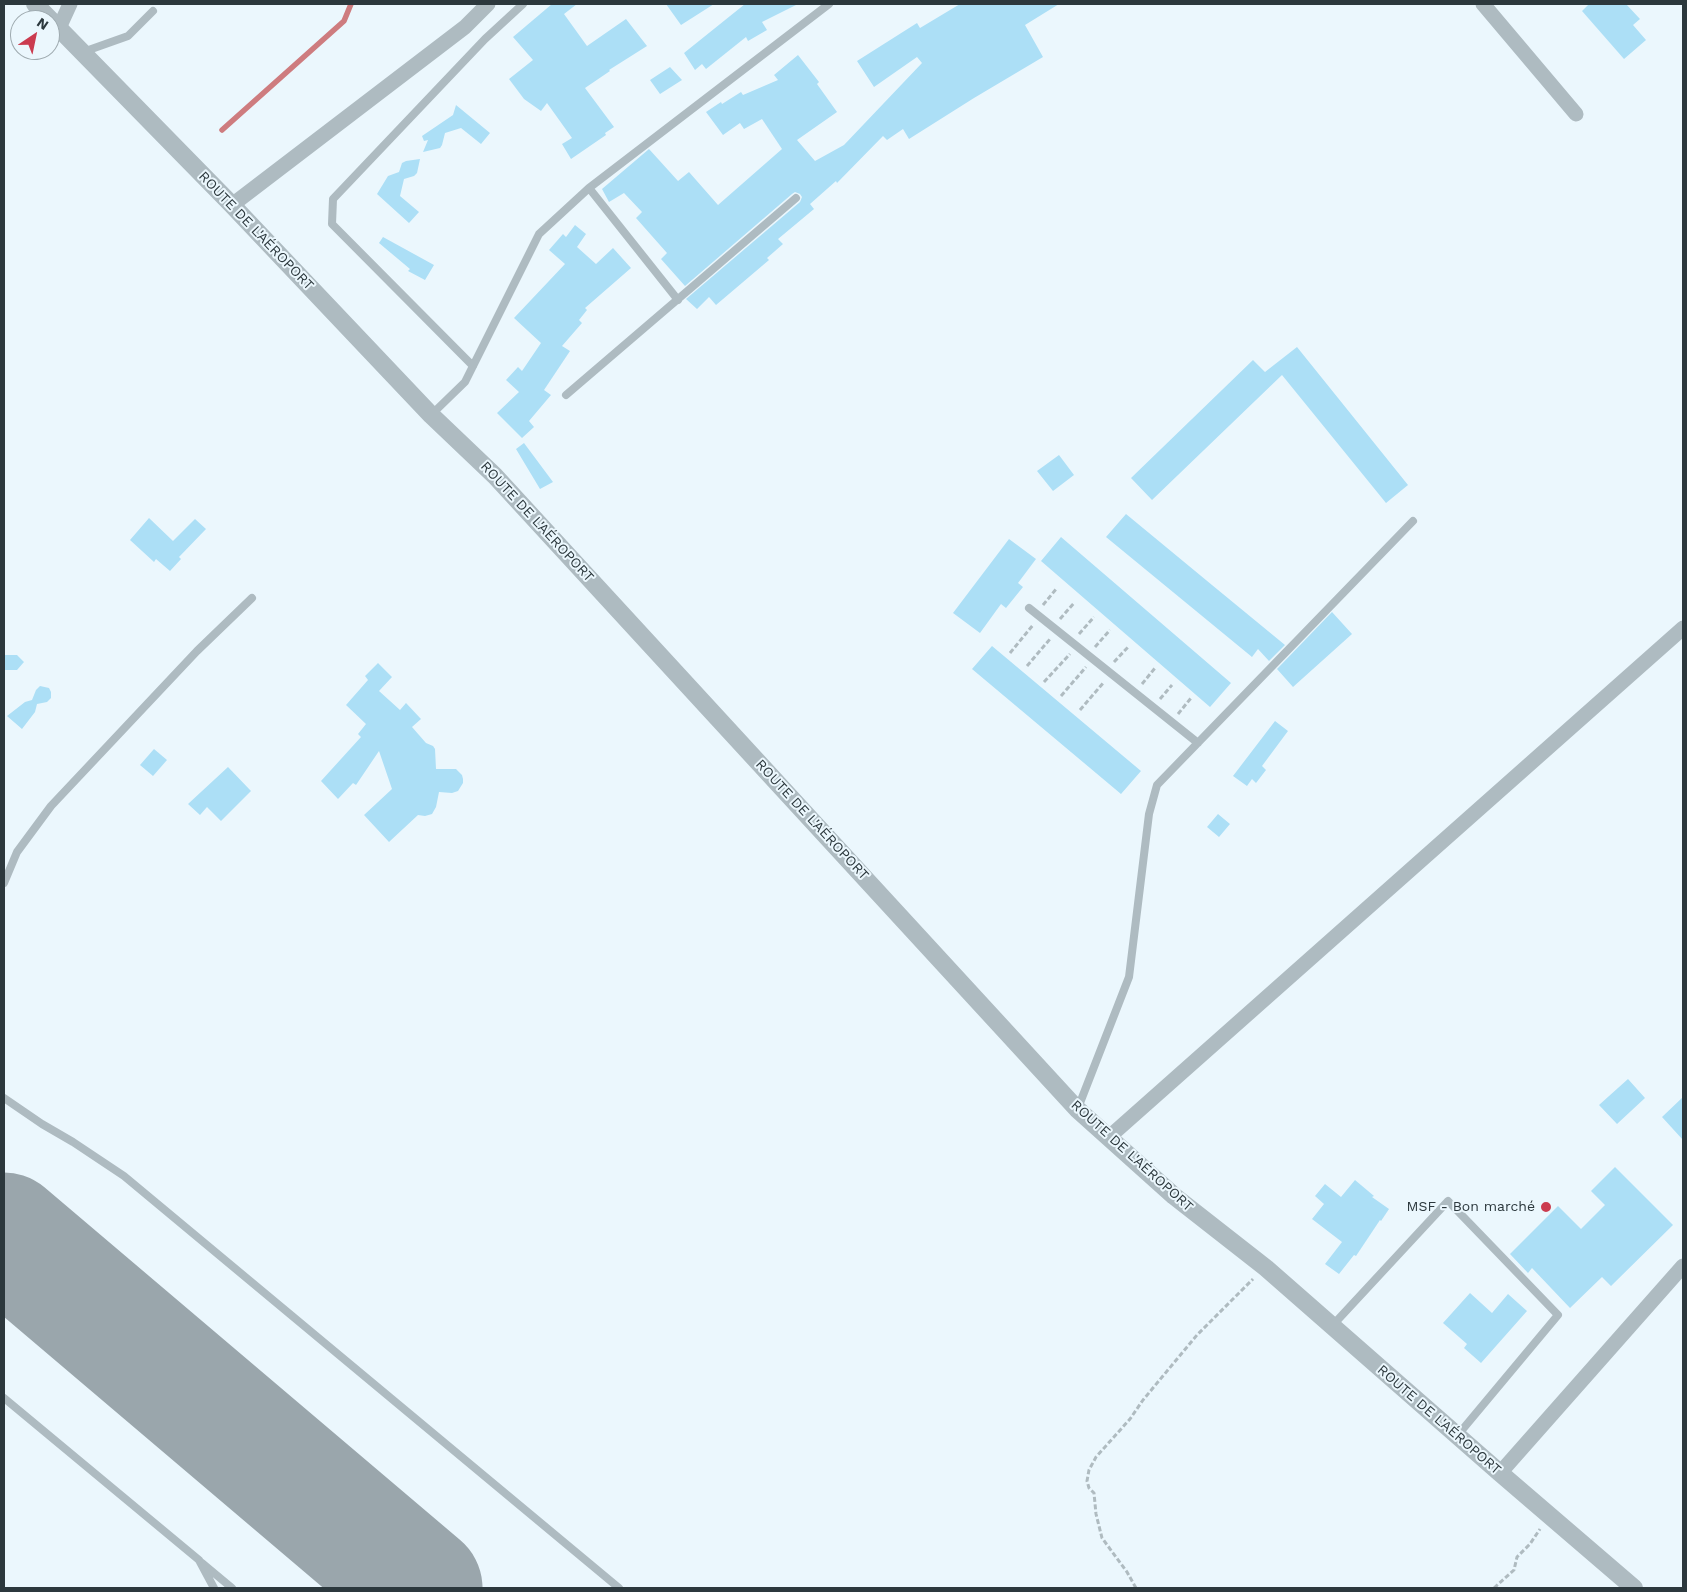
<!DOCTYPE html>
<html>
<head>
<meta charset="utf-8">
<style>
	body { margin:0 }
	#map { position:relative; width:1687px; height:1592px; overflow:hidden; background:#ebf7fd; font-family:"Work Sans",sans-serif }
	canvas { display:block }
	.frame { position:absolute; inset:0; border:5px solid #2c383d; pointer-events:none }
	.north { position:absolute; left:10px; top:10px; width:50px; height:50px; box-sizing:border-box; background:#ebf7fd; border:1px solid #9fabb0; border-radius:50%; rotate:34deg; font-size:14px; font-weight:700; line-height:20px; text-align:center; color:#2c383d }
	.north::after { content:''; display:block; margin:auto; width:18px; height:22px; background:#cb3b4f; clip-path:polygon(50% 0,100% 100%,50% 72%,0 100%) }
</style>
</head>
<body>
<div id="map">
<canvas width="1687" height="1592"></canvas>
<div class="frame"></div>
<div class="north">N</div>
</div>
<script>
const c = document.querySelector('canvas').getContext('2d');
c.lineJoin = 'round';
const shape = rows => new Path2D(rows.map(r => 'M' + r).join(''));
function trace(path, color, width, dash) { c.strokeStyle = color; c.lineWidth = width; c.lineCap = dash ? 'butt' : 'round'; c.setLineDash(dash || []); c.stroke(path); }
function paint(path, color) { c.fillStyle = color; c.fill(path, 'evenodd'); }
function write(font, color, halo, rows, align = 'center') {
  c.font = font + ' "Work Sans",sans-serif'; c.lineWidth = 4; c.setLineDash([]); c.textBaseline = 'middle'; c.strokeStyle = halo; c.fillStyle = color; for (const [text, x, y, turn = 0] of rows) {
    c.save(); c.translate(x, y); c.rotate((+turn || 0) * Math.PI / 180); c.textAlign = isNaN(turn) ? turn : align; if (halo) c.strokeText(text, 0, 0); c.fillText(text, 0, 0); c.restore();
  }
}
const stream = shape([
	[222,130,344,21,351,4]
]);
const runway = shape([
	[4,1235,420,1588]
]);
const building = shape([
	[552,4,577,4,564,14,587,46,626,19,647,46,609,70,610,71,585,88,614,127,605,133,606,135,571,159,562,144,572,138,547,103,541,111,524,99,509,79,533,60,513,37],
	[666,4,714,4,681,25],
	[745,4,798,4,762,22,767,30,748,41,746,37,706,69,702,64,695,70,684,53],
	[960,4,1059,4,1025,25,1043,57,974,98,909,139,903,129,887,140,883,136,837,183,836,181,810,204,814,209,778,239,783,244,767,258,769,260,716,305,709,297,697,309,686,299,800,202,802,197,800,194,795,192,792,194,685,286,661,259,667,253,636,218,642,212,624,193,609,202,602,189,649,149,678,181,689,172,718,205,782,149,762,119,744,129,740,123,723,135,706,112,721,102,722,104,741,92,743,95,778,80,774,75,798,55,819,82,817,84,837,112,797,140,815,161,844,145,922,63,917,57,874,87,857,61,917,23,920,28],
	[1589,4,1626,4,1640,19,1633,25,1646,40,1624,59,1582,11],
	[670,67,682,80,660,94,650,80],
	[456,105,490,133,481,144,461,128,445,133,442,145,440,148,423,152,428,140,424,141,422,136,453,115],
	[420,159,417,173,414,176,404,179,400,196,419,212,409,223,377,194,388,176,399,172,402,163,406,161],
	[575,225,586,234,577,247,596,264,613,248,631,268,585,308,587,310,579,320,582,323,562,346,570,351,544,390,551,395,529,421,534,427,522,438,497,413,519,392,506,380,518,367,522,371,541,343,514,318,565,264,549,250,563,234,566,237],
	[383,237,434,265,425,280,408,271,410,269,379,243],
	[1297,347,1408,485,1386,503,1282,375,1152,500,1131,478,1253,360,1265,372],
	[524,443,553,482,540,489,516,449],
	[1059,455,1074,475,1053,491,1037,471],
	[1126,514,1212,585,1285,645,1269,661,1258,649,1252,657,1106,537],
	[149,518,173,541,195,519,206,529,179,557,181,559,170,571,156,559,154,562,130,540],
	[1061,537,1231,683,1210,707,1041,561],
	[1009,539,1036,559,1018,583,1023,587,1006,608,1001,604,980,633,953,613],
	[1332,612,1352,634,1293,687,1277,669],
	[992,646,1141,771,1121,794,972,669],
	[4,655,17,655,24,662,17,670,4,670],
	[378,663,392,677,379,691,400,710,406,703,421,719,412,727,426,743,433,746,435,749,436,769,456,769,462,775,463,779,463,783,458,791,452,793,439,792,436,807,432,814,425,816,418,815,389,842,364,815,392,789,379,751,356,785,353,783,338,799,321,781,361,737,358,734,366,724,346,705,368,680,365,676],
	[40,686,49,688,51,692,51,698,47,702,37,704,35,712,22,729,7,716,25,702,32,700,36,690],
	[1275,721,1288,731,1262,766,1266,770,1256,783,1252,779,1247,786,1233,776],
	[154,749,167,760,153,776,140,765],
	[228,767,251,791,221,821,207,807,200,815,188,804],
	[1218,814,1230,824,1219,837,1207,827],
	[1628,1079,1645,1098,1617,1124,1599,1105],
	[1683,1097,1683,1140,1662,1117],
	[1615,1167,1673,1225,1611,1286,1602,1277,1570,1308,1532,1268,1528,1273,1510,1254,1558,1206,1581,1229,1605,1205,1591,1191],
	[1355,1180,1374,1196,1372,1197,1389,1209,1381,1221,1380,1220,1356,1256,1354,1255,1339,1274,1325,1264,1342,1242,1312,1219,1324,1204,1315,1196,1325,1184,1341,1197],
	[1470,1293,1492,1313,1508,1294,1527,1311,1481,1363,1464,1348,1467,1344,1443,1323]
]);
const path = shape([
	[1043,605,1057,588],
	[1060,619,1074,603],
	[1079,634,1094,617],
	[1095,647,1110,630],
	[1010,653,1033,625],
	[1114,662,1129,646],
	[1027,666,1050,639],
	[1044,682,1070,654],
	[1142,684,1155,668],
	[1061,696,1086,667],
	[1160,699,1172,685],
	[1080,710,1104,682],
	[1178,714,1191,698],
	[1136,1588,1127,1572,1102,1538,1096,1514,1094,1493,1089,1488,1087,1481,1089,1470,1096,1457,1130,1419,1143,1400,1197,1335,1253,1279],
	[1494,1588,1514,1570,1517,1557,1530,1544,1540,1529]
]);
const service = shape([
	[83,52,128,36,153,11],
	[589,188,678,300],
	[473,366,332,224,333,199,485,39,523,4],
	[566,395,796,198],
	[431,415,465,382,539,234,589,188,829,4],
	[1029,608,1198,743],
	[4,883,17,852,51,806,197,651,252,598],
	[4,1098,42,1124,73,1142,124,1176,619,1588],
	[1078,1108,1129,977,1149,814,1157,785,1413,521],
	[1332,1326,1448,1201,1558,1315,1457,1436],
	[4,1398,199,1560,214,1588],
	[202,1563,232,1588]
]);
const minor = shape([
	[1483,4,1576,114],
	[59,28,70,4],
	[232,205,465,27,488,4],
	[1108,1138,1683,628],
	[1500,1473,1683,1266]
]);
const tertiary = shape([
	[35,4,232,205,431,415,495,476,1077,1109,1174,1196,1266,1268,1500,1473,1634,1588]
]);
const markers = [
	[1546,1207,6,"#cb3b4f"]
];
const streetNames = [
	["ROUTE DE L'AÉROPORT",256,231,46],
	["ROUTE DE L'AÉROPORT",537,522,47],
	["ROUTE DE L'AÉROPORT",812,820,47],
	["ROUTE DE L'AÉROPORT",1132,1156,42],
	["ROUTE DE L'AÉROPORT",1439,1420,41]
];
const poiNames = [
	["MSF - Bon marché",1535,1207]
];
trace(stream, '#ce7c7f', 5.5);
trace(runway, '#9aa6ac', 125);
paint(building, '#acdff6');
trace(path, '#afbbc0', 3, [5, 2.5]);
trace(service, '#aebbc1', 8);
trace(minor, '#aebbc1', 15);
trace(tertiary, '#aebbc1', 18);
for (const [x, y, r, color] of markers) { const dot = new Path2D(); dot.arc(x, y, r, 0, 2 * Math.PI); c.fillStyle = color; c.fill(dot); trace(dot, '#ebf7fd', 2); }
write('14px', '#2c383d', '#ebf7fd', streetNames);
write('14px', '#2c383d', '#ebf7fd', poiNames, 'right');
</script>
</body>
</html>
